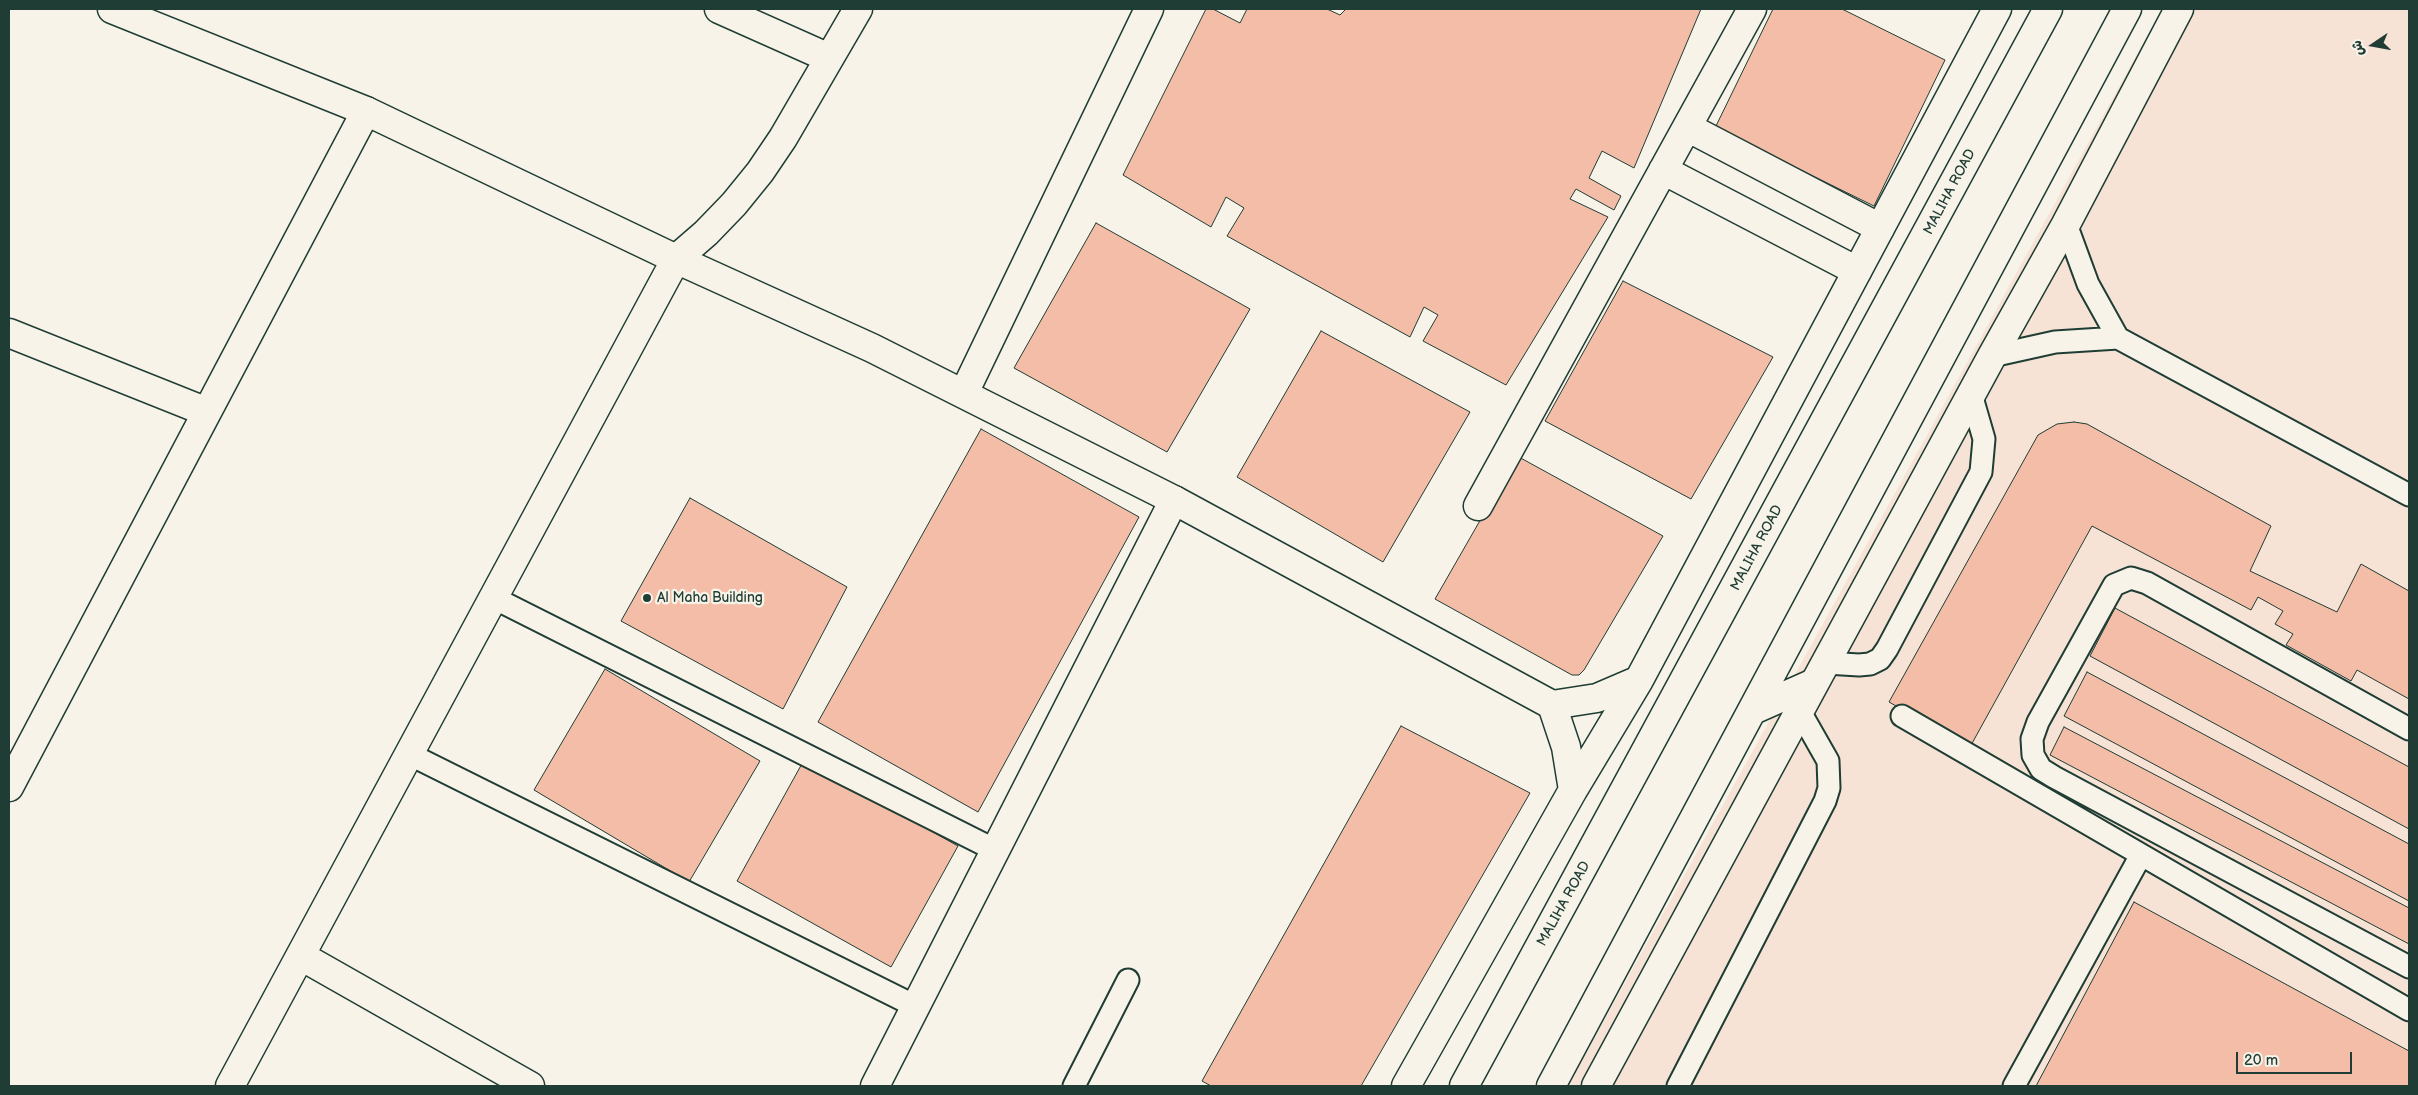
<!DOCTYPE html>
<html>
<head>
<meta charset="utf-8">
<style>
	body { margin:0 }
	#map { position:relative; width:2418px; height:1095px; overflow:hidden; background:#f7f3e8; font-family:"Balsamiq Sans","Playpen Sans Arabic",sans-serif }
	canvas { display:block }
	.frame { position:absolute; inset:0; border:10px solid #1f3d34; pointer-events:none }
	.north { position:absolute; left:2348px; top:20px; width:50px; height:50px; -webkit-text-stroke:4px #f7f3e8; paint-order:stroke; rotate:258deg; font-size:14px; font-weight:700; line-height:20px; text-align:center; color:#1f3d34 }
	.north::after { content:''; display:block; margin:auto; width:18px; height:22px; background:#1f3d34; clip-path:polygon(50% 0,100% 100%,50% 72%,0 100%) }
	.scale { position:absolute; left:2236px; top:1052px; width:116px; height:22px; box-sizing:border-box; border:2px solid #1f3d34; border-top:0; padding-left:6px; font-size:15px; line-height:18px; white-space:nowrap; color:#1f3d34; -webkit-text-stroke:4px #f7f3e8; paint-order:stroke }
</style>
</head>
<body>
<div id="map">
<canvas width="2418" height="1095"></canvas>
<div class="frame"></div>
<div class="north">ش</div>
<div class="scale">20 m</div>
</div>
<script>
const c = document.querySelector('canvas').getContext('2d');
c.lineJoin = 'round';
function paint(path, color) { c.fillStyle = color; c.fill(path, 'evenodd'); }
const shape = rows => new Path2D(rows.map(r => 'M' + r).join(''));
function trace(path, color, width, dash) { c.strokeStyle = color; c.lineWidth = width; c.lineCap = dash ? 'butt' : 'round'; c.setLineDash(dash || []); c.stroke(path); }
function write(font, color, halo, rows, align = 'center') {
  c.font = font + ' "Balsamiq Sans",sans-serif'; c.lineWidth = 4.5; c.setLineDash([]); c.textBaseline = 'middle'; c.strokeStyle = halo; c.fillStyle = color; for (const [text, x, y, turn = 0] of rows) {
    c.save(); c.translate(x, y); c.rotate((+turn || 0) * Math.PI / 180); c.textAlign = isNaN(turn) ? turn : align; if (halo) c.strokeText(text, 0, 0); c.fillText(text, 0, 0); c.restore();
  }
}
const built = shape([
	[2162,9,2409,9,2409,1086,1568,1086]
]);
const building = shape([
	[1206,9,1213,9,1240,23,1247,9,1327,9,1340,15,1345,10,1343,9,1701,9,1634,168,1602,151,1589,178,1621,196,1614,210,1576,189,1570,199,1608,217,1506,385,1423,341,1438,315,1424,307,1410,337,1227,236,1244,208,1226,197,1211,227,1123,175,1206,9],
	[1773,9,1842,9,1945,60,1874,206,1715,128,1773,9],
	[1096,223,1250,309,1167,452,1014,368,1096,223],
	[1623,281,1773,357,1691,499,1545,421,1623,281],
	[1321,331,1470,412,1383,562,1237,477,1321,331],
	[2074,422,2087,424,2271,526,2250,571,2337,612,2361,564,2409,591,2409,699,2357,670,2351,681,2286,645,2293,634,2275,624,2283,611,2258,597,2251,610,2092,526,1970,747,1889,702,2038,435,2057,424,2074,422],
	[981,429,1139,517,978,812,818,722,981,429],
	[1517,456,1663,536,1584,670,1579,675,1572,675,1435,599,1517,456],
	[690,498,847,587,783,709,621,621,690,498],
	[2115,608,2409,767,2409,829,2090,656,2115,608],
	[605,669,760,761,689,882,534,790,605,669],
	[2087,672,2409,844,2409,901,2064,716,2087,672],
	[1401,726,1530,793,1361,1086,1211,1086,1202,1081,1401,726],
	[2064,727,2409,908,2409,944,2050,755,2064,727],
	[804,760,958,846,891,967,737,881,804,760],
	[2134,902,2409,1051,2409,1086,2036,1086,2134,902]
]);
const service = shape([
	[2066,224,2088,284,2118,338],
	[1992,356,2055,342,2118,338,2409,495],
	[494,598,995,850],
	[1826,663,1859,665,1870,664,1880,659,1887,649,1981,472,1984,439,1971,394],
	[1902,716,2409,1010],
	[2409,729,2147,583,2131,578,2114,585,2038,722,2032,739,2033,755,2041,769,2054,777,2409,967],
	[409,754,915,1006],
	[1074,1086,1128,980],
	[1678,1086,1825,801,1829,788,1828,761,1799,710],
	[2014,1086,2141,855]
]);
const minor = shape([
	[719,9,829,58],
	[1687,127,1880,228],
	[1663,170,1857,271],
	[676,259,706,233,734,204,760,172,783,138,858,9],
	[9,333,207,412],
	[964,393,1149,9],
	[1478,506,1752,9],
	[9,787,366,111],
	[301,956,530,1086],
	[875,1086,1174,500]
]);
const tertiary = shape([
	[112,9,366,111,676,259,872,348,1174,500,1552,705,1597,698,1639,680],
	[1552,705,1566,747,1573,790],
	[230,1086,676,259],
	[1406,1086,1573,790,1639,680,1997,9],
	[1596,1086,1992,356,2066,224,2179,9]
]);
const primary = shape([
	[1753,710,1814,683],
	[1464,1086,2048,9],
	[1551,1086,2127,9]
]);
const markers = [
	[647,598,5,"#1f3d34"]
];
const streetNames = [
	["MALIHA ROAD",1950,192,-62],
	["MALIHA ROAD",1757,548,-62],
	["MALIHA ROAD",1564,904,-61]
];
const poiNames = [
	["Al Maha Building",657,598]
];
paint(built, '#f6e3d5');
paint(building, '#f4bda8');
trace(building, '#1f3d34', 1);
trace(service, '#1f3d34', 25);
trace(minor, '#1f3d34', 31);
trace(tertiary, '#1f3d34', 31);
trace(primary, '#1f3d34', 31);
trace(service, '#f7f3e8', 21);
trace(minor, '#f7f3e8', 28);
trace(tertiary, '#f7f3e8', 28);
trace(primary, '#f7f3e8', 28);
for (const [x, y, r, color] of markers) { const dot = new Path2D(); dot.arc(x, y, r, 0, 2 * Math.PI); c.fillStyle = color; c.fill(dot); trace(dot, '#f7f3e8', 2); }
write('14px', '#1f3d34', '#f7f3e8', streetNames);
write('14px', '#1f3d34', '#f7f3e8', poiNames, 'left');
</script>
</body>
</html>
